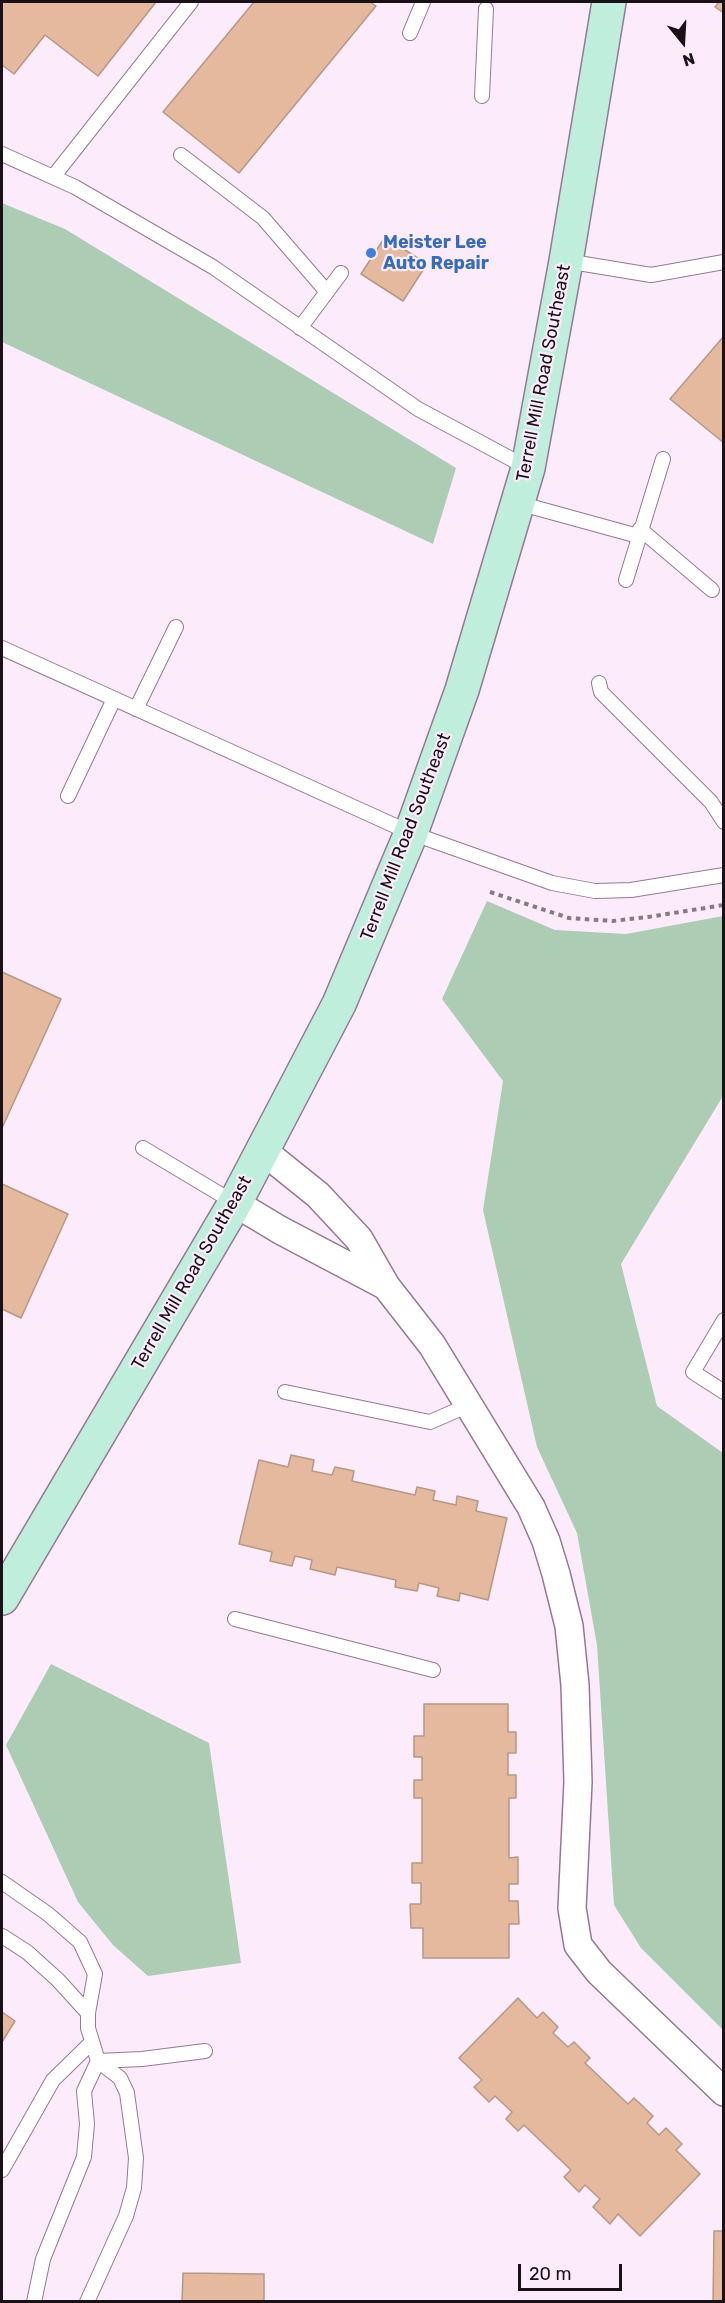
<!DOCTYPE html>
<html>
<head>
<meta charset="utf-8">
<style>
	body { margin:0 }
	#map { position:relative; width:725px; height:2303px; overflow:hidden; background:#fcebfa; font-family:Rubik,sans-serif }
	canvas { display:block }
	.frame { position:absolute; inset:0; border:3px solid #191018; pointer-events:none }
	.north { position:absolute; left:653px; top:12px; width:60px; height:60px; -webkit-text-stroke:4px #fcebfa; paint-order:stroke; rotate:162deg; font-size:16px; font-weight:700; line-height:24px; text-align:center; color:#191018 }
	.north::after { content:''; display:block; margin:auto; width:21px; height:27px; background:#191018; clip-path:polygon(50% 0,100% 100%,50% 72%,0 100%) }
	.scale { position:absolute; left:518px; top:2264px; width:104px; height:27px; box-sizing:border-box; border:3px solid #191018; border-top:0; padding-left:8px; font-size:18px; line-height:21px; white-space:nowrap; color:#191018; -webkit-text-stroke:4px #fcebfa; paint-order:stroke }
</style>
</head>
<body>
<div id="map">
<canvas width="725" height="2303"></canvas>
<div class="frame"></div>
<div class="north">N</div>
<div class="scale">20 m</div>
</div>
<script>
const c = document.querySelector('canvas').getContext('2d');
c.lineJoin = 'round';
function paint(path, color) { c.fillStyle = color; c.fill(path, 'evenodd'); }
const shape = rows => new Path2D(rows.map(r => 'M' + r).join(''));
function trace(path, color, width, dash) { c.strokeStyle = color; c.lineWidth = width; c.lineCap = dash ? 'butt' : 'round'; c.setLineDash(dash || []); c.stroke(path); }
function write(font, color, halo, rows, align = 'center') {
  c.font = font + ' Rubik,sans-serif'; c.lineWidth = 4.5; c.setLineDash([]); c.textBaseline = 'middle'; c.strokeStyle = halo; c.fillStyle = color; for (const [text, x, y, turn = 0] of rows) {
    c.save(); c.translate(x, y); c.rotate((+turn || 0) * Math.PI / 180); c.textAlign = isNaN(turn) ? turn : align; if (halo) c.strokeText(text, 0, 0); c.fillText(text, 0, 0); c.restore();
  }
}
const green = shape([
	[2,203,65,229,456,468,433,544,2,342],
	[487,901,555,930,626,934,723,916,723,1096,621,1264,657,1406,723,1453,723,2030,641,1948,614,1905,597,1645,577,1533,537,1447,483,1210,503,1081,442,999],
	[51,1664,209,1743,241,1963,148,1976,113,1945,78,1902,6,1745]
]);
const building = shape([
	[2,2,156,2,98,76,45,35,14,74,2,65,2,2],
	[254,2,370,2,376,6,239,173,163,112,254,2],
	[719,2,724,2,724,13,715,7,719,2],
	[385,237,427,264,403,301,361,274,385,237],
	[724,336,724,443,670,399,724,336],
	[2,972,61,999,2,1128,2,972],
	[2,1184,68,1214,21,1318,2,1309,2,1184],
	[291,1455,314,1460,312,1471,332,1475,335,1467,354,1471,352,1481,415,1495,417,1487,435,1491,433,1500,456,1505,457,1496,478,1501,476,1511,507,1518,488,1600,460,1593,459,1601,437,1596,439,1588,419,1583,417,1591,395,1587,396,1580,337,1567,335,1575,310,1569,312,1560,295,1556,292,1566,270,1561,272,1552,239,1544,259,1460,288,1467,291,1455],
	[424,1704,508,1704,508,1732,516,1732,516,1753,508,1753,508,1775,516,1775,516,1798,509,1798,509,1858,518,1857,518,1884,509,1884,509,1901,518,1901,519,1924,509,1924,509,1958,423,1958,423,1928,411,1928,410,1904,421,1904,421,1883,412,1883,412,1863,422,1863,422,1798,414,1798,414,1780,422,1780,422,1757,414,1757,414,1736,424,1736,424,1704],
	[518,1998,537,2018,543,2012,558,2027,553,2033,568,2047,574,2042,590,2058,585,2063,628,2104,634,2098,653,2116,647,2123,659,2135,666,2128,682,2144,676,2150,700,2174,640,2236,618,2214,610,2224,593,2207,600,2199,585,2185,579,2192,564,2177,571,2170,524,2125,518,2131,506,2119,512,2112,495,2096,489,2102,474,2087,482,2080,459,2058,518,1998],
	[2,2012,15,2021,2,2042,2,2012],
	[714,2231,724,2231,724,2302,713,2302,714,2231],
	[183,2273,264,2274,264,2302,182,2302,183,2273]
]);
const path = shape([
	[490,892,569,918,613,921,648,917,724,905]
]);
const service = shape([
	[410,33,423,2],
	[482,96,486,9],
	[2,154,75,187,213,267,418,409,528,468],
	[181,155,263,218,327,292],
	[53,177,191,2],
	[566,261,651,275,724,262],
	[300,328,341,273],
	[518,503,638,536],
	[640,529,712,590],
	[626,580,663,459],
	[2,648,411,833,552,883,595,891,631,890,724,875],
	[599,683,601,692,711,802,724,822],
	[136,709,176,627],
	[68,796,114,699],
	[143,1148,235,1203],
	[724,1320,693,1372,724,1392],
	[285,1392,430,1422,469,1405],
	[235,1619,433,1670],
	[2,1882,48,1914,80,1942,95,1974,88,2013],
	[2,1936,27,1952,58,1980,88,2013,88,2028,98,2061,120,2078,127,2093,136,2158,134,2188,126,2216,87,2302],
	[98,2061,142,2059,205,2051],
	[2,2170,53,2080,92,2042],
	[34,2302,43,2259,84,2157,87,2124,84,2091,98,2061]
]);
const minor = shape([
	[262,1150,318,1195,359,1239,386,1286,432,1345,531,1507,546,1541,556,1574,569,1626,575,1685,578,1782,572,1908,578,1945,599,1972,724,2092],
	[235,1203,280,1230,386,1286]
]);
const secondary = shape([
	[2,1598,235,1203,339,1004,411,833,462,690,528,468,566,261,609,2]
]);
const markers = [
	[371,253,6,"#3f7fe0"]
];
const shopNames = [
	["Meister Lee",383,243],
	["Auto Repair",383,264]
];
const streetNames = [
	["Terrell Mill Road Southeast",544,373,-79],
	["Terrell Mill Road Southeast",406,837,-69],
	["Terrell Mill Road Southeast",192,1273,-60]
];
paint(green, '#adccb4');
paint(building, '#e4b99e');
trace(building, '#b59885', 1.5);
trace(service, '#947a91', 16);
trace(minor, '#947a91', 30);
trace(secondary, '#947a91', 36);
trace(path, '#867a85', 4, [4.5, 4.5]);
trace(service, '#fff', 14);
trace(minor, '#fff', 27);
trace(secondary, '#bfefdc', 33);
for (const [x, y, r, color] of markers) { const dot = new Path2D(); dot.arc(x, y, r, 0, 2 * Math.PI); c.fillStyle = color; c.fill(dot); trace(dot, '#fcebfa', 2); }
write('bold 18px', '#366cbe', '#fcebfa', shopNames, 'left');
write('18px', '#191018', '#fcebfa', streetNames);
</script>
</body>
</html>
